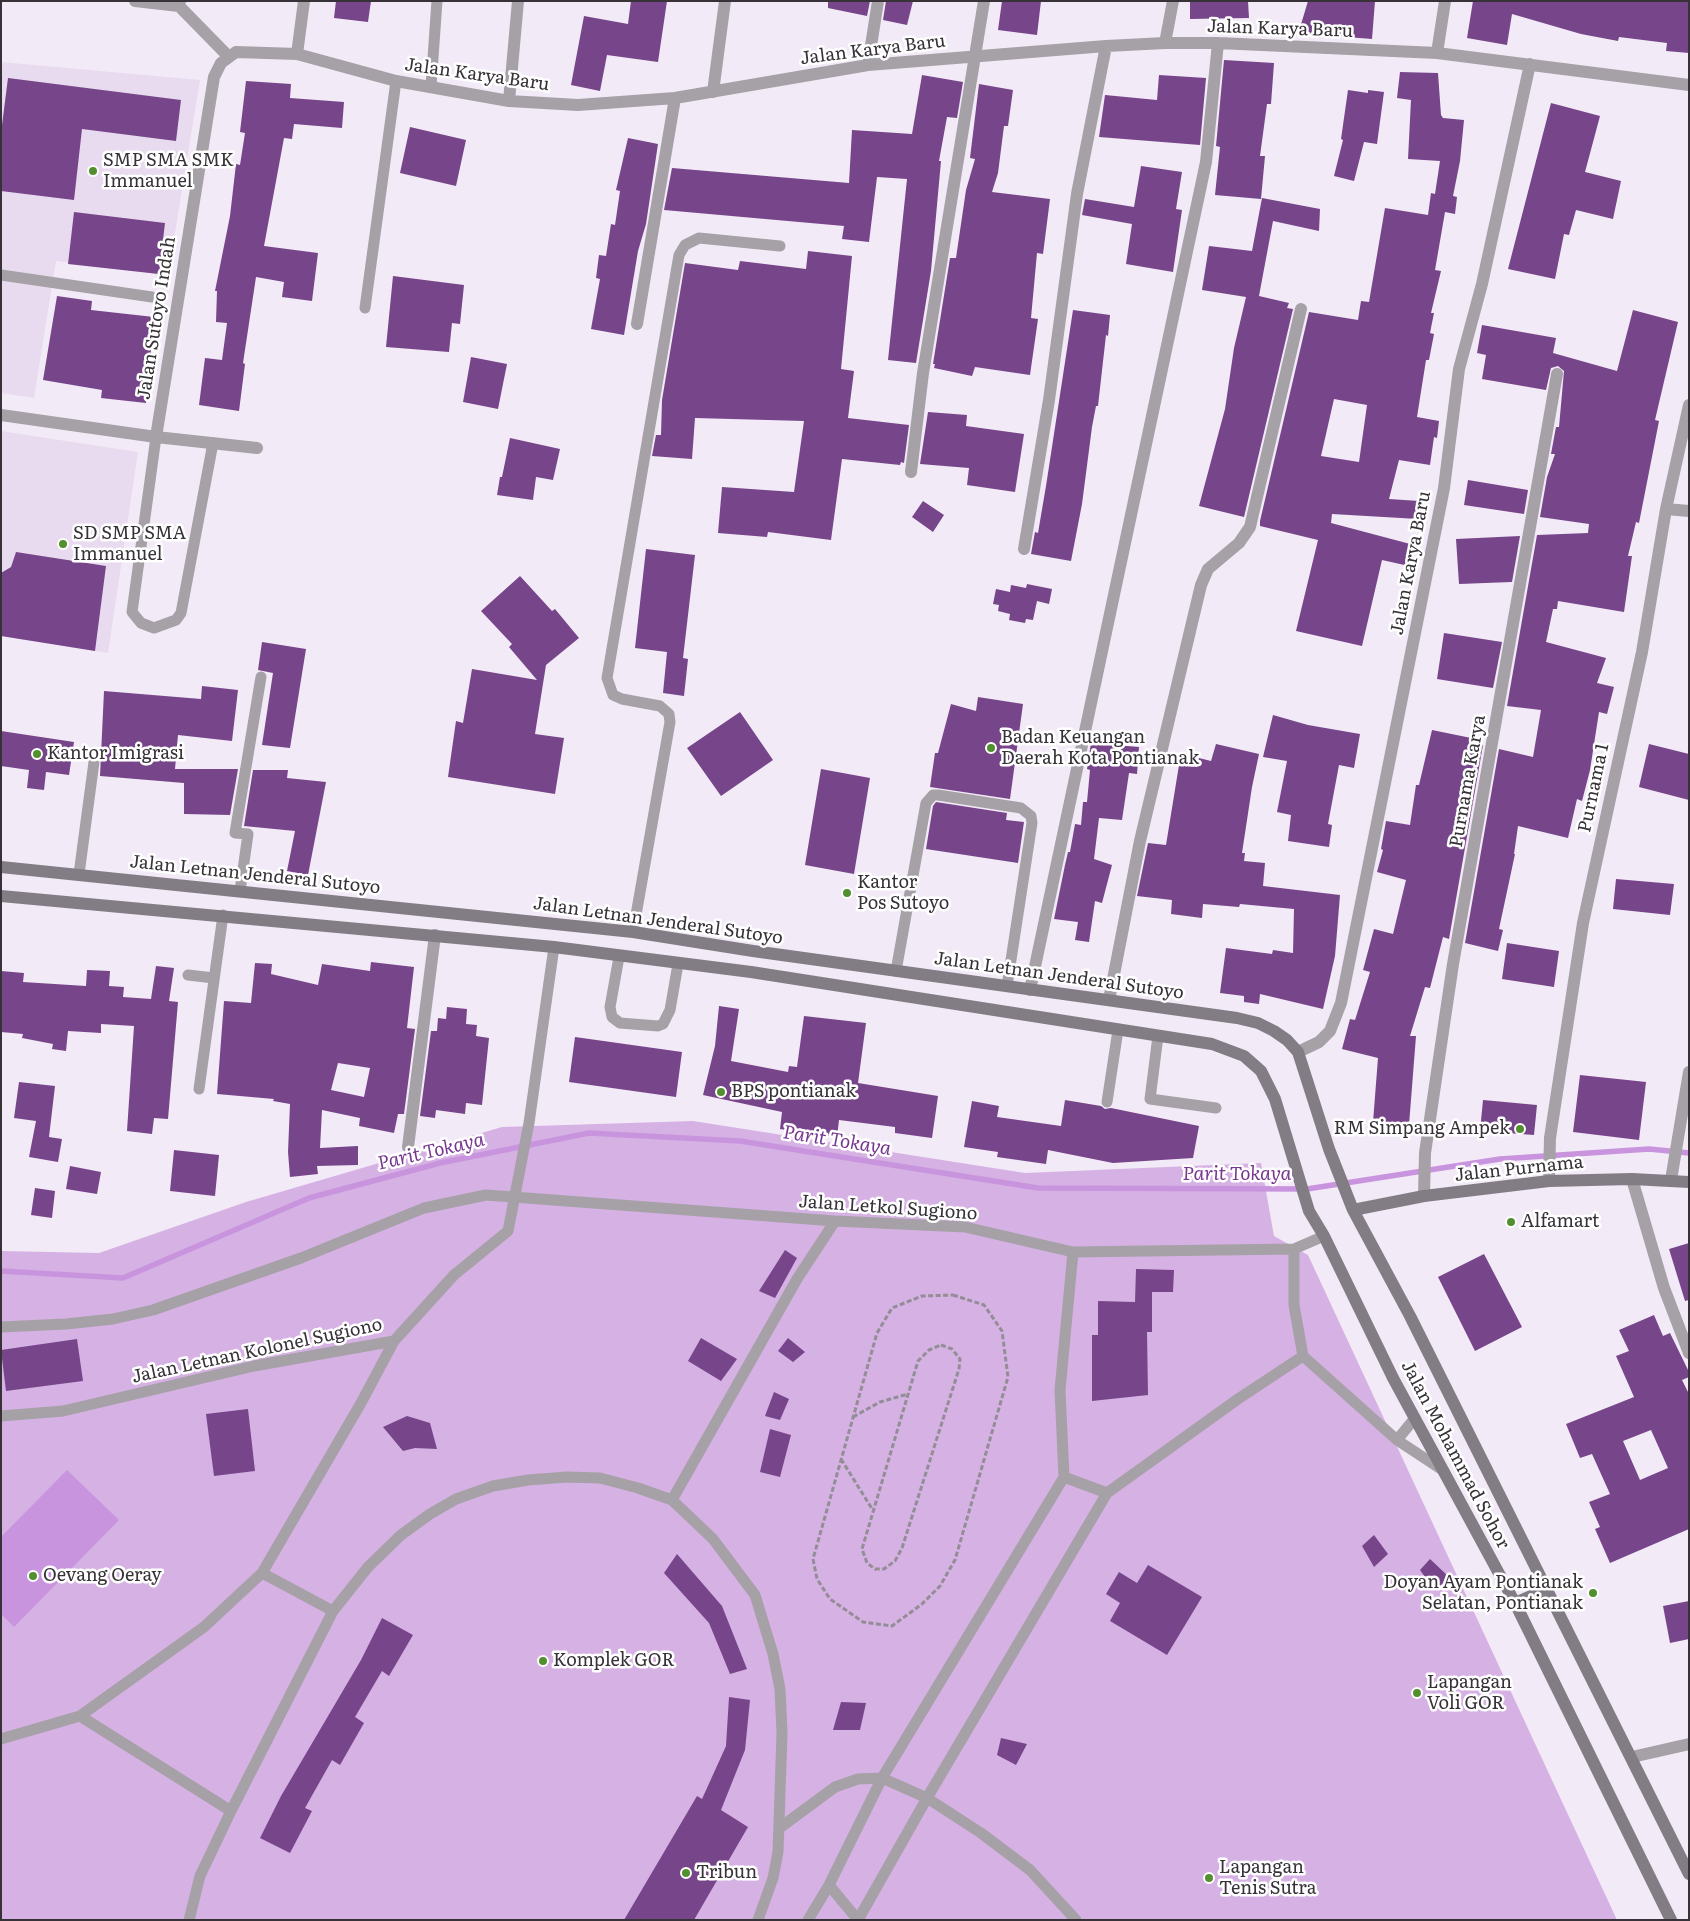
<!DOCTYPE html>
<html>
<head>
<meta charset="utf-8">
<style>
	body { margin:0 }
	#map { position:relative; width:1690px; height:1921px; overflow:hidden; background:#f3eaf7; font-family:Literata,serif }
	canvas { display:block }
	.frame { position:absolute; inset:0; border:2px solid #363237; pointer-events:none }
</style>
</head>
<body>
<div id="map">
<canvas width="1690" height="1921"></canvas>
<div class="frame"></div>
</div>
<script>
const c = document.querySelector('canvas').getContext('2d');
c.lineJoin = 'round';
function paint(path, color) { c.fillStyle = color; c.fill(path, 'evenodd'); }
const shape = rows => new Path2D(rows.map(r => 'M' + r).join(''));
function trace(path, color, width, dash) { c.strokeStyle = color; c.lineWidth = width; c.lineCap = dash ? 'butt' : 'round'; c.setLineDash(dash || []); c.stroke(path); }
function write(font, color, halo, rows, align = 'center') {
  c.font = font + ' Literata,serif'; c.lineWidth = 5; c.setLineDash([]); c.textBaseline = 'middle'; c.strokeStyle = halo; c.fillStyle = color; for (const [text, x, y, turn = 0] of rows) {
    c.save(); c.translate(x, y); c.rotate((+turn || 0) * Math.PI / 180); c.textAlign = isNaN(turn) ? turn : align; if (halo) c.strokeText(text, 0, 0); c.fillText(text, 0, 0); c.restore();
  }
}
const built = shape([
	[1,62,200,80,168,276,56,261,34,398,1,393],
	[1,431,138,452,108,653,1,636]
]);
const green = shape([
	[693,1121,1025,1173,1261,1163,1274,1236,1308,1255,1617,1920,1,1920,1,1251,99,1253,246,1202,502,1127]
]);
const water = shape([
	[67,1470,119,1520,14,1627,1,1614,1,1537]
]);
const stream = shape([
	[1,1271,123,1278,309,1198,440,1163,589,1133,740,1141,1038,1188,1307,1189,1500,1159,1649,1149,1689,1153]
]);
const building = shape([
	[336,1,371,1,368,22,334,18],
	[631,1,667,1,658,62,607,55,600,91,571,85,584,16,628,24],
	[828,1,870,1,867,16,828,8],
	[886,1,913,1,907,25,883,20],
	[1002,1,1041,1,1037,35,998,30],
	[1190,1,1248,1,1249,18,1190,19],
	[1308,1,1375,1,1372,39,1321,35,1320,38,1299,31],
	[1473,1,1689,1,1689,53,1666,51,1667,43,1619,37,1618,41,1581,34,1512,14,1507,45,1467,38],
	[1224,60,1274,63,1271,104,1267,104,1260,156,1265,156,1261,199,1215,195,1220,147,1216,146],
	[1400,72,1438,73,1441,115,1443,118,1464,120,1460,161,1453,196,1457,197,1455,214,1445,212,1435,270,1441,271,1431,313,1434,313,1430,333,1434,334,1429,360,1426,360,1417,417,1439,421,1437,438,1434,437,1430,465,1399,460,1389,499,1419,501,1418,519,1332,514,1331,523,1414,545,1409,566,1382,560,1362,646,1296,631,1318,540,1260,526,1260,521,1309,312,1358,320,1361,301,1369,302,1385,208,1428,215,1431,193,1435,194,1440,161,1408,159,1411,100,1397,98],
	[1334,399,1367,405,1359,462,1321,456],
	[922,75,963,82,957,118,947,117,939,161,941,161,931,271,916,363,888,360,907,179,877,177,869,242,842,239,844,226,664,210,672,168,849,183,852,130,912,134],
	[1159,75,1206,78,1200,145,1099,137,1105,95,1157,100],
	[8,78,181,100,176,141,82,129,74,200,1,191,1,133],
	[246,81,291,84,290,98,344,102,342,128,294,124,292,139,284,138,264,246,318,253,312,301,282,297,284,282,256,277,243,363,245,364,239,411,199,405,205,358,222,360,227,323,216,322,217,291,215,291,230,216,236,164,240,165,245,133,240,132],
	[979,84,1013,90,1008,126,1004,126,998,173,992,192,1050,199,1043,254,1037,253,1031,318,1038,319,1030,375,975,367,972,376,934,368,935,364,933,364,950,258,956,258,966,190,975,159,970,158],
	[1348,90,1368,93,1368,90,1384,92,1377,144,1364,142,1354,181,1334,176,1343,140,1341,139],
	[1551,103,1600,116,1585,172,1621,181,1613,219,1576,210,1569,235,1564,234,1555,279,1508,269],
	[410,127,466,140,456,186,400,173],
	[628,138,658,144,646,224,638,251,624,335,591,329,600,279,596,278,599,255,606,256,611,224,615,225,620,191,616,190],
	[1141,166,1182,172,1176,209,1182,210,1173,272,1126,264,1132,224,1082,215,1085,199,1134,207],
	[1262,198,1320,209,1319,231,1273,221,1259,296,1289,303,1287,308,1293,309,1244,517,1199,506,1225,409,1234,348,1246,297,1202,290,1209,246,1252,251],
	[74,212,165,223,159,274,68,264],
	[808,251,852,256,841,369,854,371,848,418,909,425,904,463,901,462,900,465,842,459,831,540,768,532,767,537,718,533,722,487,794,492,804,421,695,418,692,459,652,456,656,435,661,435,662,400,685,263,738,270,740,261,806,269],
	[393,276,464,285,460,324,452,323,449,352,386,347],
	[57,296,92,301,91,310,154,317,146,403,101,398,102,390,43,380],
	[1073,310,1110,315,1108,336,1106,335,1098,406,1096,406,1092,427,1082,504,1071,561,1031,554,1035,532,1038,533,1046,486],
	[1633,310,1678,322,1655,420,1659,421,1639,523,1636,522,1628,556,1632,556,1624,612,1558,601,1557,609,1553,609,1546,642,1606,658,1597,683,1614,687,1607,714,1599,712,1590,770,1582,801,1577,799,1568,838,1518,826,1514,854,1515,854,1499,929,1503,930,1498,951,1465,943,1499,749,1533,757,1541,710,1507,706,1537,535,1588,533,1589,524,1540,517,1547,477,1555,454,1551,454,1556,427,1559,427,1564,371,1558,366,1551,368,1546,390,1482,379,1486,355,1477,353,1482,325,1556,338,1553,353,1617,371],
	[471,357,507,364,498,409,463,402],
	[928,412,967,415,966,426,1024,434,1015,492,967,485,969,468,920,464],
	[510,438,560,449,553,480,536,477,533,500,497,495,500,477,502,477],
	[1468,480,1528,490,1524,514,1464,505],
	[923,501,944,515,933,532,912,517],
	[1520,536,1512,582,1459,584,1456,539],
	[646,549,695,555,683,658,688,659,684,696,663,693,667,652,635,648],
	[16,552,106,566,95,651,1,636,1,573,11,567],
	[520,576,552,611,555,609,579,638,546,665,535,734,564,738,555,794,448,777,456,721,463,723,472,669,537,680,509,647,512,644,481,611],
	[1027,584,1052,589,1049,604,1037,601,1033,620,1026,619,1025,623,1009,620,1010,614,998,611,999,605,993,604,996,589,1010,592,1011,585,1026,588],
	[1444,633,1502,642,1493,688,1437,679],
	[262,642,306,649,290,748,262,745,273,673,258,670],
	[202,686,238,690,232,741,178,735,175,769,238,769,230,815,184,814,184,783,100,776,104,691,201,699],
	[978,697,1023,704,1010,799,930,787,935,753,938,753,951,704,976,711],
	[740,712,773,760,721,796,687,748],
	[1273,715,1308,725,1360,734,1354,768,1339,765,1328,824,1332,825,1329,847,1288,841,1291,815,1277,812,1287,761,1263,757],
	[1432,730,1476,739,1475,743,1483,745,1449,939,1443,937,1430,988,1425,987,1410,1036,1416,1036,1409,1125,1373,1122,1378,1058,1342,1049,1350,1019,1355,1020,1370,972,1363,970,1374,929,1393,934,1406,880,1377,872,1383,850,1381,849,1386,821,1410,825,1416,785,1419,785],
	[1,731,74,742,69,775,46,772,44,790,27,788,29,770,1,766],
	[1091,743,1139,747,1137,774,1129,773,1122,820,1099,818,1094,859,1112,865,1102,903,1095,901,1089,942,1075,940,1078,922,1054,919,1065,865,1068,852,1070,852,1075,824,1081,825,1083,802,1087,802,1090,770,1087,769],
	[1216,744,1259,754,1252,787,1242,853,1245,853,1244,861,1265,863,1263,886,1340,895,1335,956,1323,1009,1260,994,1259,1004,1244,1002,1244,996,1220,993,1226,948,1272,954,1273,950,1293,953,1294,909,1240,904,1239,907,1203,904,1202,918,1171,914,1172,900,1137,896,1148,843,1166,845,1179,765,1197,767,1199,758,1211,761],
	[1649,744,1689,754,1689,800,1639,787],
	[821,769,870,778,854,874,805,865],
	[253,770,288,770,287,778,326,782,308,875,287,871,295,831,244,826],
	[936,802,1007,813,1006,820,1024,822,1018,863,926,849,933,806],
	[1616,879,1674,884,1670,915,1613,909],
	[1507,943,1559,951,1554,987,1502,979],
	[371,962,414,967,407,1028,415,1029,404,1114,398,1114,394,1133,359,1126,360,1118,322,1110,320,1148,358,1146,358,1165,317,1166,318,1174,290,1177,288,1152,290,1104,273,1101,274,1099,217,1094,224,1001,251,1003,255,963,272,964,271,974,318,985,322,964,370,971],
	[338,1063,370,1068,364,1097,331,1090],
	[156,966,174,968,169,1001,178,1002,168,1119,154,1118,152,1134,127,1131,134,1026,101,1024,101,1033,68,1031,66,1051,52,1049,53,1044,22,1038,23,1034,1,1032,1,971,24,973,23,982,86,986,87,970,110,971,109,986,124,987,123,997,151,999],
	[719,1006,739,1009,731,1061,788,1072,789,1066,797,1067,804,1016,866,1023,858,1083,938,1096,932,1138,895,1133,895,1127,839,1120,837,1137,780,1129,782,1112,703,1095,715,1046],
	[447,1007,467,1009,466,1024,477,1025,476,1036,489,1038,482,1105,466,1103,465,1114,436,1110,435,1118,420,1116,431,1031,437,1031,438,1018,446,1019],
	[575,1037,682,1052,676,1097,569,1082],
	[1580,1075,1646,1082,1639,1140,1573,1132],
	[19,1082,55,1086,49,1137,62,1139,58,1162,29,1157,36,1121,14,1118],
	[1065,1100,1101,1106,1105,1109,1111,1108,1199,1126,1193,1158,1113,1163,1048,1150,1046,1164,997,1157,998,1152,964,1147,972,1101,999,1106,997,1117,1061,1126],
	[1483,1100,1537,1105,1534,1135,1480,1131],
	[174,1150,219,1155,215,1196,170,1191],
	[70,1166,101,1172,97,1194,66,1189],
	[35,1188,55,1191,52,1218,31,1215],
	[1689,1243,1689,1300,1685,1301,1669,1249],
	[785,1250,797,1258,775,1298,759,1291],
	[1484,1254,1522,1327,1475,1351,1438,1277],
	[1136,1269,1174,1270,1173,1292,1152,1292,1152,1332,1147,1332,1148,1395,1092,1401,1092,1335,1098,1335,1098,1301,1135,1302],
	[1654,1315,1663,1336,1670,1333,1689,1372,1689,1377,1682,1380,1689,1394,1689,1529,1610,1563,1595,1529,1600,1527,1589,1502,1610,1494,1592,1454,1580,1458,1566,1424,1634,1397,1616,1356,1629,1351,1619,1330],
	[1651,1430,1668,1468,1640,1480,1623,1441],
	[701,1338,737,1359,721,1381,688,1361],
	[788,1338,805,1352,793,1362,778,1351],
	[77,1339,83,1381,6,1391,1,1350],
	[774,1392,789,1399,780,1420,765,1416],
	[248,1409,255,1471,214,1476,206,1414],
	[407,1416,430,1423,437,1449,415,1448,403,1451,383,1427],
	[770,1429,791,1435,780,1477,760,1472],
	[1374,1535,1388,1554,1374,1567,1362,1546],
	[677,1554,722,1606,747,1669,730,1674,709,1623,664,1573],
	[1430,1559,1449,1577,1435,1591,1420,1570],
	[1148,1565,1202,1597,1167,1655,1110,1621,1120,1603,1106,1594,1119,1572,1137,1583],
	[1689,1601,1689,1639,1670,1643,1663,1606],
	[382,1618,413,1635,389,1676,382,1671,355,1717,364,1723,340,1765,332,1760,305,1808,312,1811,290,1853,260,1838,281,1796,361,1660],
	[729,1697,750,1700,745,1750,721,1810,748,1827,694,1920,624,1920,697,1796,702,1799,726,1746],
	[841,1702,866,1703,860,1730,833,1730],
	[1001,1738,1027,1744,1016,1765,997,1755]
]);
const path = shape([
	[953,1295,984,1305,1002,1331,1008,1377,955,1560,940,1586,922,1604,892,1626,863,1622,830,1599,817,1579,813,1559,877,1333,892,1308,922,1296,953,1295],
	[941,1345,952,1349,960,1359,959,1369,902,1548,895,1561,884,1569,875,1569,867,1563,862,1549,918,1361,929,1350,941,1345],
	[853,1417,880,1402,908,1394],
	[841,1459,874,1512]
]);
const lane = shape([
	[431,86,437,1],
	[1,275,152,297],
	[365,308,396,81],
	[156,437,132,612,141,623,154,628,176,620,181,613,213,443],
	[79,874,94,762],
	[240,891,248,834,235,833,261,677],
	[633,932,670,722,669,714,660,706,622,699,613,695,607,678,679,255,685,245,699,238,780,246],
	[619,957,610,1007,612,1017,620,1023,658,1026,663,1024,670,1010,678,964],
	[896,971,926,803,933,795,938,795,1021,808,1031,816,1032,823,1007,986],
	[188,975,214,978],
	[1158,1036,1150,1099,1216,1108],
	[199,1089,223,915],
	[1107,1102,1118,1030],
	[1294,1249,1294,1305,1303,1356],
	[1,1327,66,1324,113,1319,153,1310,301,1258,424,1208,486,1195,835,1221,965,1227,1073,1252,1294,1249,1324,1236],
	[1,1416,63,1411,254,1366,394,1341],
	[1397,1440,1415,1418],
	[1064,1477,1107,1493],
	[672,1500,797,1279,835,1221],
	[262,1573,333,1611],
	[80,1716,204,1627,262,1573,361,1403,394,1341,454,1275,508,1231,529,1123,554,947],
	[1,1739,80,1716,231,1811],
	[781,1827,835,1787,858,1779,882,1778,927,1798,981,1833,1030,1870,1076,1920],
	[829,1885,858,1920,927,1798,1107,1493,1238,1399,1303,1356,1397,1440,1444,1471],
	[189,1920,200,1876,231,1811,333,1611,368,1567,401,1535,430,1514,456,1499,493,1486,528,1480,567,1477,600,1478,638,1488,672,1500,713,1539,755,1595,773,1654,780,1689,782,1733,778,1852,773,1878,758,1920],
	[808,1920,829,1885,882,1778,1064,1477,1060,1390,1073,1252]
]);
const street = shape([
	[135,1,179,6],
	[180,1,179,6,228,56],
	[1165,43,1173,1],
	[1437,53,1445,1],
	[297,54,304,1],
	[868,65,878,1],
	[713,92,725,1],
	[509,101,518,1],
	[637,324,675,98],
	[1,415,156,437,214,77,221,63,236,52,297,54,396,81,509,101,578,105,675,98,868,65,1106,46,1165,43,1218,43,1437,53,1689,85],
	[156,437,257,448],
	[911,472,923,373,984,1],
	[1666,509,1689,511],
	[1024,549,1049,400,1077,194,1106,46],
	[1030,990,1206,162,1218,43],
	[1109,1000,1140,841,1201,585,1208,569,1239,543,1250,527,1301,309],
	[1298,1052,1319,1042,1330,1031,1341,1003,1444,488,1459,369,1482,284,1530,64],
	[408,1147,435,935],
	[1632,1179,1664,1288,1689,1353],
	[1671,1180,1689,1072],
	[1549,1181,1550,1138,1583,923,1642,652,1666,509,1689,405],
	[1424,1196,1425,1153,1453,964,1557,374],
	[1632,1757,1689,1744]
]);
const secondary = shape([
	[1,867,633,932,753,951,1237,1018,1258,1023,1274,1031,1287,1040,1298,1052,1329,1149,1353,1210,1410,1316,1689,1874],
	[1,896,554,947,751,972,1212,1044,1244,1056,1261,1071,1275,1099,1309,1211,1324,1236,1393,1378,1515,1603,1671,1920],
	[1353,1210,1424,1196,1549,1181,1632,1179,1689,1182],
	[1515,1603,1547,1589]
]);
const markers = [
	[93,171,5,"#528f2f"],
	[63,544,5,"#528f2f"],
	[991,748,5,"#528f2f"],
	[37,754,5,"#528f2f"],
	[847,893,5,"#528f2f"],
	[721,1092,5,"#528f2f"],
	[1520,1129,5,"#528f2f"],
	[1511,1222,5,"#528f2f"],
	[33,1576,5,"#528f2f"],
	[1593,1593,5,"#528f2f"],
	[543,1661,5,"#528f2f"],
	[1417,1693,5,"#528f2f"],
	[686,1873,5,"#528f2f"],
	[1209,1878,5,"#528f2f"]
];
const streetNames = [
	["Jalan Karya Baru",1280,29,2],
	["Jalan Karya Baru",873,50,-7],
	["Jalan Karya Baru",477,75,8],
	["Jalan Sutoyo Indah",157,318,-81],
	["Jalan Karya Baru",1411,563,-79],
	["Purnama Karya",1468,781,-80],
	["Purnama 1",1594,788,-78],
	["Jalan Letnan Jenderal Sutoyo",255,875,6],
	["Jalan Letnan Jenderal Sutoyo",658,921,8],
	["Jalan Letnan Jenderal Sutoyo",1059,976,8],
	["Jalan Purnama",1519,1169,-6],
	["Jalan Letkol Sugiono",888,1208,4],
	["Jalan Letnan Kolonel Sugiono",257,1351,-12],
	["Jalan Mohammad Sohor",1455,1455,62]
];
const poiNames = [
	["SMP SMA SMK",103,161],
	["Immanuel",103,182],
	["SD SMP SMA",73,534],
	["Immanuel",73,555],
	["Badan Keuangan",1001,738],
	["Daerah Kota Pontianak",1001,759],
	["Kantor Imigrasi",47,754],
	["Kantor",857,883],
	["Pos Sutoyo",857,904],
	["BPS pontianak",731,1092],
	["RM Simpang Ampek",1510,1129,"right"],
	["Alfamart",1521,1222],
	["Oevang Oeray",43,1576],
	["Doyan Ayam Pontianak",1583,1583,"right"],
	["Selatan, Pontianak",1583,1604,"right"],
	["Komplek GOR",553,1661],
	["Lapangan",1427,1683],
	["Voli GOR",1427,1704],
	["Lapangan",1219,1868],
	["Tenis Sutra",1219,1889],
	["Tribun",696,1873]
];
const waterNames = [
	["Parit Tokaya",837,1141,9],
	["Parit Tokaya",431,1152,-13],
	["Parit Tokaya",1237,1174]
];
paint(built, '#e9dbef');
paint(green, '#d6b1e4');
paint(water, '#c994de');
trace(stream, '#c994de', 5.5);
paint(building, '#77458a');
trace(path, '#938d96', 3, [5, 2.5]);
trace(lane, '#a5a1a7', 11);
trace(street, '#a5a1a7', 12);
trace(secondary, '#827d85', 12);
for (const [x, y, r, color] of markers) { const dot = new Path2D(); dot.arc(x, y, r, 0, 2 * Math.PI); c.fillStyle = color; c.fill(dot); trace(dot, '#fff', 2); }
write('18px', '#363237', '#fff', streetNames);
write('18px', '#363237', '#fff', poiNames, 'left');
write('italic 19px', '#77378f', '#fff', waterNames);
</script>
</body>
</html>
